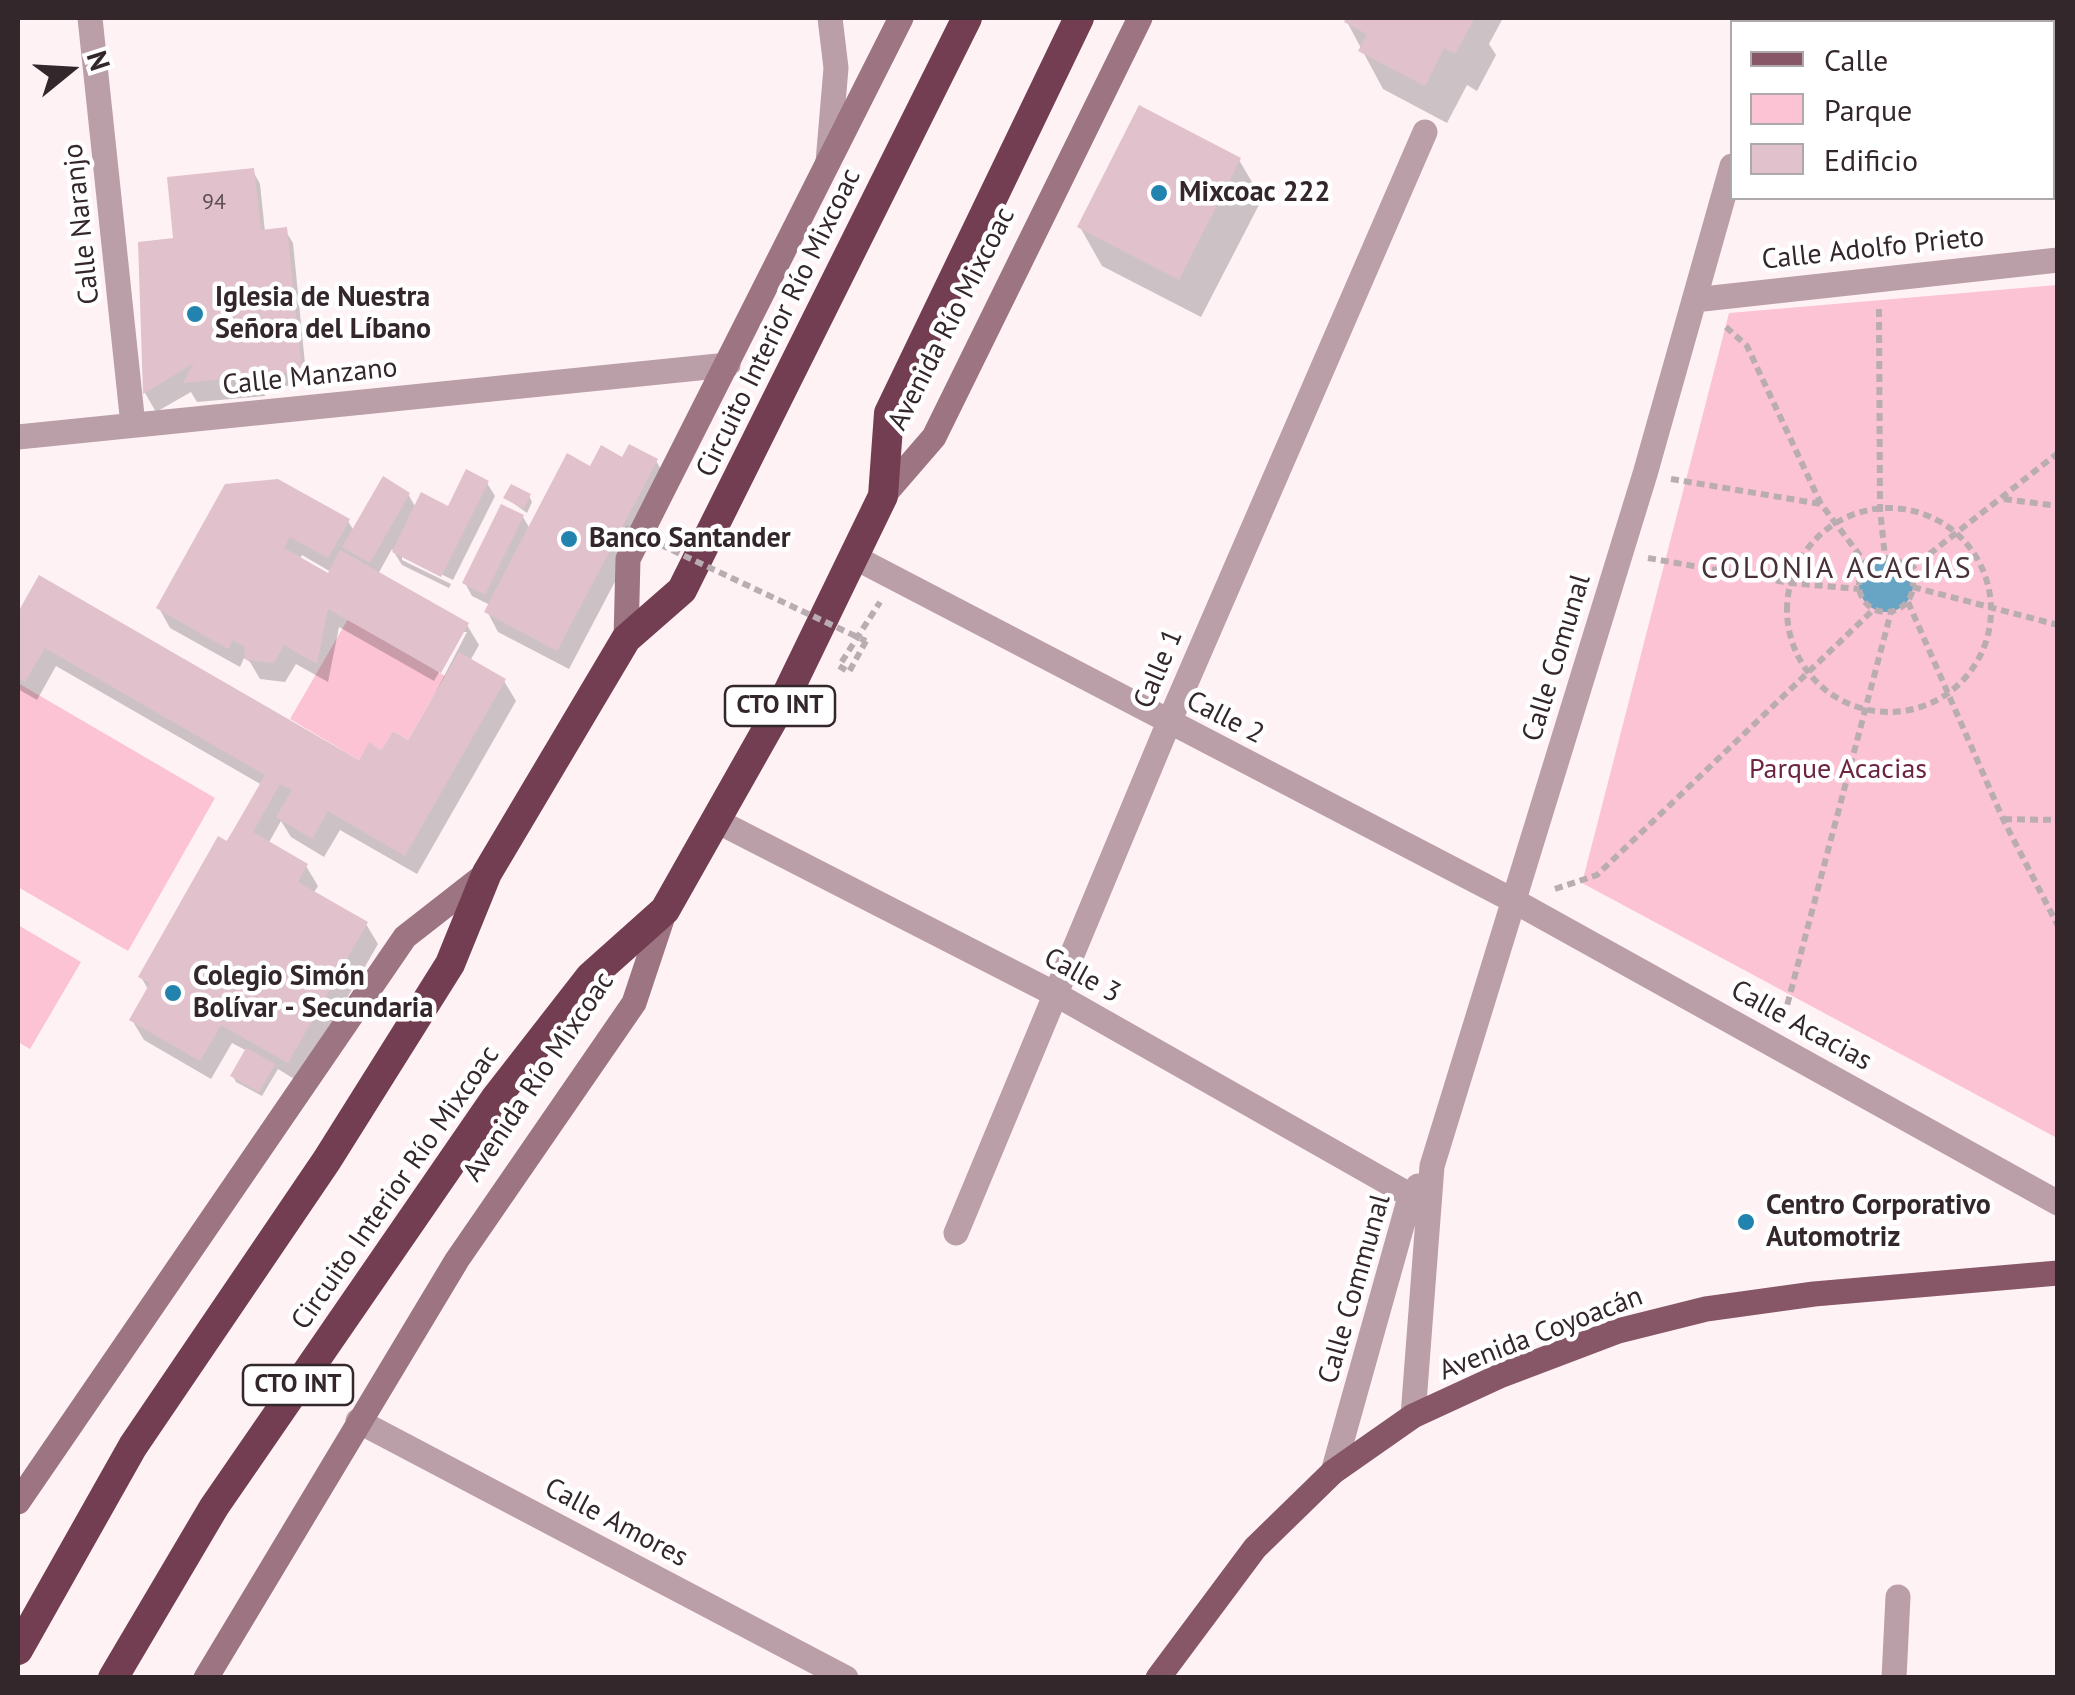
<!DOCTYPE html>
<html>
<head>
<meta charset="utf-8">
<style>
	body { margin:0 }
	#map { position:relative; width:2075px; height:1695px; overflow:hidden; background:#fff2f5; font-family:"PT Sans",sans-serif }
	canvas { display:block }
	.frame { position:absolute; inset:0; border:20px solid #33272b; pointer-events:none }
	.legend { position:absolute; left:1730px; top:20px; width:325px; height:180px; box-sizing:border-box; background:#fff; border:2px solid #ada9aa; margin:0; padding:12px 18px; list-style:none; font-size:30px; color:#33272b }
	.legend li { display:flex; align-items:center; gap:20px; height:50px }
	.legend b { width:50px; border:2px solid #ada9aa }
	.north { position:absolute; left:20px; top:20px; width:100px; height:100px; -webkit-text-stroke:8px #fff; paint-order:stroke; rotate:72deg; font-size:28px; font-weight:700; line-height:40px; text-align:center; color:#33272b }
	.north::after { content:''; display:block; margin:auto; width:35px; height:45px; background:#33272b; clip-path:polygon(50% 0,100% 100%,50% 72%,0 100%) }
</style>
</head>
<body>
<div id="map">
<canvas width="2075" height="1695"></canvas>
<div class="frame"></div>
<ul class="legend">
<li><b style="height:12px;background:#875768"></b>Calle</li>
<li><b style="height:28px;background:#fcc3d5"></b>Parque</li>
<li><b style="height:28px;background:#e1c2cc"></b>Edificio</li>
</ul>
<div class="north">N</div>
</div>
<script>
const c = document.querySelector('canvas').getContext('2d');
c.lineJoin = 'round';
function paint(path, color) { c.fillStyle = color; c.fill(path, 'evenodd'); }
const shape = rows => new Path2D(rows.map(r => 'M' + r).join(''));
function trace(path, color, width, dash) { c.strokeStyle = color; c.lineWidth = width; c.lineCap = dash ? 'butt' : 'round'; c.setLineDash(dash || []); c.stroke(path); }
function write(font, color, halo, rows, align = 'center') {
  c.font = font + ' "PT Sans",sans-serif'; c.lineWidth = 9; c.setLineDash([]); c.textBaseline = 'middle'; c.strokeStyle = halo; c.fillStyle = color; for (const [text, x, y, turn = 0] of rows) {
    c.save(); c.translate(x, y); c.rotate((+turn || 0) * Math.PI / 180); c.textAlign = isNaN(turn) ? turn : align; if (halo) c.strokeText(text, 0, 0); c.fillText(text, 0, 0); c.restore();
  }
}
const green = shape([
	[2057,285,2057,1138,1582,883,1729,313],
	[348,619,445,676,408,740,393,731,381,750,369,743,359,760,290,719],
	[18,683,215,798,128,951,18,887],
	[18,925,81,962,30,1049,18,1042]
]);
const water = shape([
	'1859 585a27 27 0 1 1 54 0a27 27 0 1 1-54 0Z'
]);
const shadow = shape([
	[1349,18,1503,18,1489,44,1496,55,1477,91,1467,85,1447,123,1383,89,1347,22],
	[1239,160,1262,199,1201,317,1102,266,1080,227],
	[253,171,260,184,265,232,285,230,293,243,307,384,264,388,265,396,197,402,191,392,156,412,145,393,141,244,177,241],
	[623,460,656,461,668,481,569,669,498,632,487,611,490,605,472,596,465,583,523,517,530,529,591,469],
	[487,483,495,496,453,580,402,555,402,560,451,584,449,588,402,565,392,549,378,574,467,625,479,645,470,661,504,681,516,701,417,874,340,830,324,857,291,837,281,821,268,844,306,866,318,886,313,894,366,924,378,944,299,1082,278,1069,262,1096,236,1082,233,1076,247,1051,232,1043,211,1079,144,1040,132,1020,149,991,141,977,262,785,56,666,37,700,18,689,18,617,40,578,360,763,409,743,467,632,462,632,434,681,339,627,328,682,296,664,285,682,260,679,250,662,244,658,240,667,170,628,159,608,227,487,348,521,354,531,408,494,416,508,449,509],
	[302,555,331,572,329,577,299,560],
	[529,496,532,502,527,513,506,498]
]);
const building = shape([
	[1346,18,1475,18,1455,54,1444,48,1425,86,1358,51,1367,34,1344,22],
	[1139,105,1241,158,1179,280,1077,227],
	[254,168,261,230,287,227,302,371,183,383,194,363,143,394,138,242,173,238,167,177],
	[629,444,658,459,557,651,484,612,567,453,590,466,601,445,622,457],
	[466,469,489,481,441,577,392,552,421,492,448,506],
	[383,476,410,493,370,563,342,547],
	[278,479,350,519,328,558,290,537,284,548,328,573,340,550,469,623,441,673,328,609,317,664,284,645,274,663,246,660,244,646,233,640,228,649,156,608,225,484],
	[511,484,531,494,524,509,503,498],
	[501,504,524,515,485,595,462,583],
	[39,575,359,760,369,742,381,750,393,731,408,740,459,652,506,679,405,856,328,811,312,839,276,817,292,790,280,784,253,832,308,864,298,882,368,922,288,1063,221,1025,200,1061,129,1020,150,983,138,977,218,836,227,841,265,775,45,648,25,682,18,677,18,612],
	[246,1048,275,1064,259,1092,230,1076]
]);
const path = shape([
	[1879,309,1880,509,1885,557],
	[1726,327,1747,346,1821,504,1867,565],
	[1671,479,1821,504],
	[2004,499,2058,506],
	'1787 610a102 102 0 1 1 204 0a102 102 0 1 1-204 0Z',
	'1859 585a27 27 0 1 1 54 0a27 27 0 1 1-54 0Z',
	[1648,558,1790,583,1859,589],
	[1909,570,2058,453],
	[1913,587,2058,625],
	[1908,602,2003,819,2058,926],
	[866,641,849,672,839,666,880,602],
	[2004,819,2058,820],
	[1555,889,1597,875,1873,610],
	[1784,1017,1891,612]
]);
const minor = shape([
	[90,18,133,425],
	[1773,22,1775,18],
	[828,162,836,68,830,18],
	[1694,300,2058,260],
	[18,437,728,365],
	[854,557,1516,902,2058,1203],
	[717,821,1057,995,1429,1206],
	[956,1233,1169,722,1425,132],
	[1413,1416,1432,1166,1645,474,1732,166],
	[358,1421,846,1678],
	[1333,1472,1410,1197,1418,1186],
	[1894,1678,1898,1597]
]);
const secondary = shape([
	[883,496,934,437,1140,18],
	[626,639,628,559,901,18],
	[18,1502,405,937,487,873],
	[206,1678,457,1260,634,1003,665,910]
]);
const primary = shape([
	[1158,1678,1255,1548,1333,1472,1413,1416,1502,1375,1618,1331,1706,1309,1814,1294,2058,1273]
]);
const motorway = shape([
	[18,1650,133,1446,327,1160,450,964,487,873,626,639,682,590,967,18],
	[113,1678,214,1507,495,1099,590,977,665,910,786,696,883,496,889,413,1079,18]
]);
const pathBridge = shape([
	[625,528,866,641]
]);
const markers = [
	[1159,193,10,"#2383af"],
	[195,314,10,"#2383af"],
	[569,539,10,"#2383af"],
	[173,993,10,"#2383af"],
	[1746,1222,10,"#2383af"]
];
const numberNames = [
	["94",214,203]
];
const shields = [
	[780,706,110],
	[298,1385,110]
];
const shieldNames = [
	["CTO INT",780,706],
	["CTO INT",298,1385]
];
const poiNames = [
	["Mixcoac 222",1179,193],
	["Iglesia de Nuestra",215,298],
	["Señora del Líbano",215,330],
	["Banco Santander",589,539],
	["Colegio Simón",193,977],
	["Bolívar - Secundaria",193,1009],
	["Centro Corporativo",1766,1206],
	["Automotriz",1766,1238]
];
const streetNames = [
	["Calle Naranjo",82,224,-96],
	["Calle Adolfo Prieto",1873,249,-6],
	["Avenida Río Mixcoac",952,319,-63],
	["Circuito Interior Río Mixcoac",779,323,-64],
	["Calle Manzano",310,377,-6],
	["Calle Comunal",1557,658,-73],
	["Calle 1",1159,669,-67],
	["Calle 2",1225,718,27],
	["Calle 3",1082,976,29],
	["Calle Acacias",1801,1026,29],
	["Avenida Río Mixcoac",539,1077,-56],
	["Circuito Interior Río Mixcoac",396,1188,-55],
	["Calle Communal",1355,1289,-74],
	["Avenida Coyoacán",1541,1334,-21],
	["Calle Amores",616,1523,28]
];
const parkNames = [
	["Parque Acacias",1838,770]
];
const neighbourhoodNames = [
	["COLONIA ACACIAS",1837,569]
];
paint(green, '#fcc3d5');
paint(water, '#68a4c4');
paint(shadow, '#0003');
paint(building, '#e1c2cc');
trace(path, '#baadb1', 6, [8, 5]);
trace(minor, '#bb9fa8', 25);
trace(secondary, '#9d7582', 25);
trace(primary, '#875768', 25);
trace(motorway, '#733e51', 30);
trace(pathBridge, '#baadb1', 6, [8, 5]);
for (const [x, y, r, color] of markers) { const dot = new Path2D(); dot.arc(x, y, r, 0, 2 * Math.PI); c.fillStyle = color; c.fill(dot); trace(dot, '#fff', 4); }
write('22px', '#5e4e53', null, numberNames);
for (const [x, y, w] of shields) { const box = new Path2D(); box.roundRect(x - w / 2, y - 20, w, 40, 8); c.fillStyle = '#fff'; c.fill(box); trace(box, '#33272b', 2.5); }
write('bold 25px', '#33272b', null, shieldNames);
write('bold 28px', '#33272b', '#fff', poiNames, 'left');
write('28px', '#33272b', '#fff', streetNames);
write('28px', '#6c2442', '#fff', parkNames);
c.letterSpacing = '2.5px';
write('30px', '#493139', '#fff', neighbourhoodNames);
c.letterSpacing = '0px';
</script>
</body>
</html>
